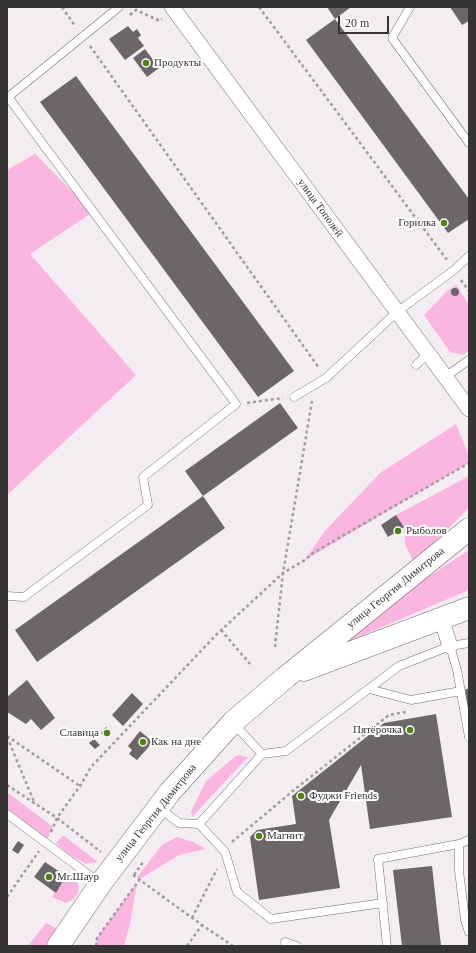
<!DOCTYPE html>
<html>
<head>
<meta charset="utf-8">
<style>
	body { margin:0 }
	#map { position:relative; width:476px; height:953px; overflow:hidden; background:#f3edf1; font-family:"Times New Roman",serif }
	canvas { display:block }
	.frame { position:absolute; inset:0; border:8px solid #373436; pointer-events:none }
	.scale { position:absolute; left:338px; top:16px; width:51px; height:18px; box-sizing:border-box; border:2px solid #373436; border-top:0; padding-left:5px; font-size:12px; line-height:14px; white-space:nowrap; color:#373436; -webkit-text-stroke:3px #fff; paint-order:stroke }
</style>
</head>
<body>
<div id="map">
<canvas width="476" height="953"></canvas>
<div class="frame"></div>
<div class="scale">20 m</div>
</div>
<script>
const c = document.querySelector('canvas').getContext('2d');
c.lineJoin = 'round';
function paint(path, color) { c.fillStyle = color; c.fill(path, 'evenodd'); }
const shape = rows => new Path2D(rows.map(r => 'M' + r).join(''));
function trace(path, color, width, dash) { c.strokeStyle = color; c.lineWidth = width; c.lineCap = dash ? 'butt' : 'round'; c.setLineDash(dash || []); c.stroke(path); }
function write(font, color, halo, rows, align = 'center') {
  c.font = font + ' "Times New Roman",serif'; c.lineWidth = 4; c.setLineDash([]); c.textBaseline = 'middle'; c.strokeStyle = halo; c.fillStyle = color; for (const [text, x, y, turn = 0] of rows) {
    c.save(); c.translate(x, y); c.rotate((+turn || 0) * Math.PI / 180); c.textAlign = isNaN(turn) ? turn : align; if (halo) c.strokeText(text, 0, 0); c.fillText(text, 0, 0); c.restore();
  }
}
const green = shape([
	[35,154,93,212,30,254,136,375,7,495,7,170],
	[456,285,469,305,469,350,463,355,450,352,424,315,447,291],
	[456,424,469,456,469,463,305,560,324,532,380,473],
	[469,476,469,504,467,510,414,563,405,544,404,527,396,515],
	[469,550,469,590,328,650,325,645],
	[237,755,248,757,192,817,191,812,206,781],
	[7,792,53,827,46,842,7,814],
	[63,835,98,862,86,864,68,854,56,843],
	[177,837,193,842,206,849,179,855,140,879,137,877,162,845],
	[69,874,77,883,79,887,78,894,72,900,66,903,52,897],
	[137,883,130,924,124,946,96,946,97,938],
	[46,923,58,929,46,946,28,946]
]);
const building = shape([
	[327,7,351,7,335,19,469,199,469,219,448,233,306,40,335,19],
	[450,7,469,7,469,21,462,25],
	[128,26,133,32,137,29,141,35,138,38,144,46,125,60,109,39],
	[145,49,159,68,147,77,133,58],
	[76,76,294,371,258,397,40,102],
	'451 292a4 4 0 1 1 8 0a4 4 0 1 1-8 0Z',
	[280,403,298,428,203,496,185,471],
	[203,496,225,528,37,662,15,630],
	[396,515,404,527,388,537,381,525],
	[27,680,55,718,41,730,31,719,26,724,7,712,7,697],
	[469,688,469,707,464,708,462,691],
	[132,693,143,704,123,726,112,715],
	[436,714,452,817,370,829,361,765,329,820,340,888,259,900,250,837,257,830,296,824,292,796,384,723],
	[106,727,112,733,107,738,101,733],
	[140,731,153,742,137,760,129,754,132,750,128,746],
	[94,739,100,745,95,749,89,743],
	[18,841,24,845,18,854,12,850],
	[45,862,66,876,56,893,34,877],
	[432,866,441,946,402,946,393,870]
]);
const path = shape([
	[62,7,75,26],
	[259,7,447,260],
	[130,15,136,10,160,21,162,19],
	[90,46,319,368],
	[461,280,469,291],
	[247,403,283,398],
	[221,630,250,664],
	[275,647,283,573,312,401],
	[7,736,80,786],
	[7,737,35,804],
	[7,785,57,818,101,852],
	[51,832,57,818,80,786,91,767,217,634,283,573,305,560,313,553,469,463],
	[232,842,294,790,389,715,406,712],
	[133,875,202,925,233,946],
	[134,875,143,862],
	[7,897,39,851],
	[192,918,217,869],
	[96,946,97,938,140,879],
	[187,946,202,925]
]);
const lane = shape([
	[410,7,392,38,469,143],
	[7,98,119,7],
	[416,365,428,354],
	[445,377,469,360],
	[294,397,326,378,397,312,454,270,469,256],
	[7,596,24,597,148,505,143,477,236,404,8,97],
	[450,646,457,670,469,737],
	[369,689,411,700,461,691],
	[234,724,262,754,286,751,399,666,450,646,469,643],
	[159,808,179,823,199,824,262,754],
	[7,814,100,883],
	[199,824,225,852,237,892,271,919,383,903],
	[469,840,459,844,459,871,465,920,469,932],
	[285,942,297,946],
	[387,946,378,859,459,844]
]);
const street = shape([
	[172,7,469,409],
	[441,618,450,646]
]);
const secondary = shape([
	[304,670,469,608],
	[58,946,101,883,170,792,233,722,286,677,469,529]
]);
const markers = [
	[146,63,4,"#518111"],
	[444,223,4,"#518111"],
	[398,531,4,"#518111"],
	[410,730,4,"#518111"],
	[107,733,4,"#518111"],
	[143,742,4,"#518111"],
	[301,796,4,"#518111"],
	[259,836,4,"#518111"],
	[49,877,4,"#518111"]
];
const poiNames = [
	["Продукты",154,63],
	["Горилка",436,223,"right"],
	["Рыболов",406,531],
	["Пятёрочка",402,730,"right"],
	["Славица",99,733,"right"],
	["Как на дне",151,742],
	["Фуджи Friends",309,796],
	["Магнит",267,836],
	["Mr.Шаур",57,877]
];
const streetNames = [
	["улица Тополей",320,208,54],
	["улица Георгия Димитрова",396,588,-39],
	["улица Георгия Димитрова",156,813,-51]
];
paint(green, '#fbb5e1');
paint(building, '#6b6769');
trace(lane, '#736e71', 9);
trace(street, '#736e71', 16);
trace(secondary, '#736e71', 23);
trace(path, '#a19c9f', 2.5, [3, 3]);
trace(lane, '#fff', 8);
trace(street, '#fff', 15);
trace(secondary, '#fff', 22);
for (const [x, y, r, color] of markers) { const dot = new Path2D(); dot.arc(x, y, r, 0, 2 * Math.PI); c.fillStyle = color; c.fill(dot); trace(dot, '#fff', 1.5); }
write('11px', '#373436', '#fff', poiNames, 'left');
write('11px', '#373436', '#fff', streetNames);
</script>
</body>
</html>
